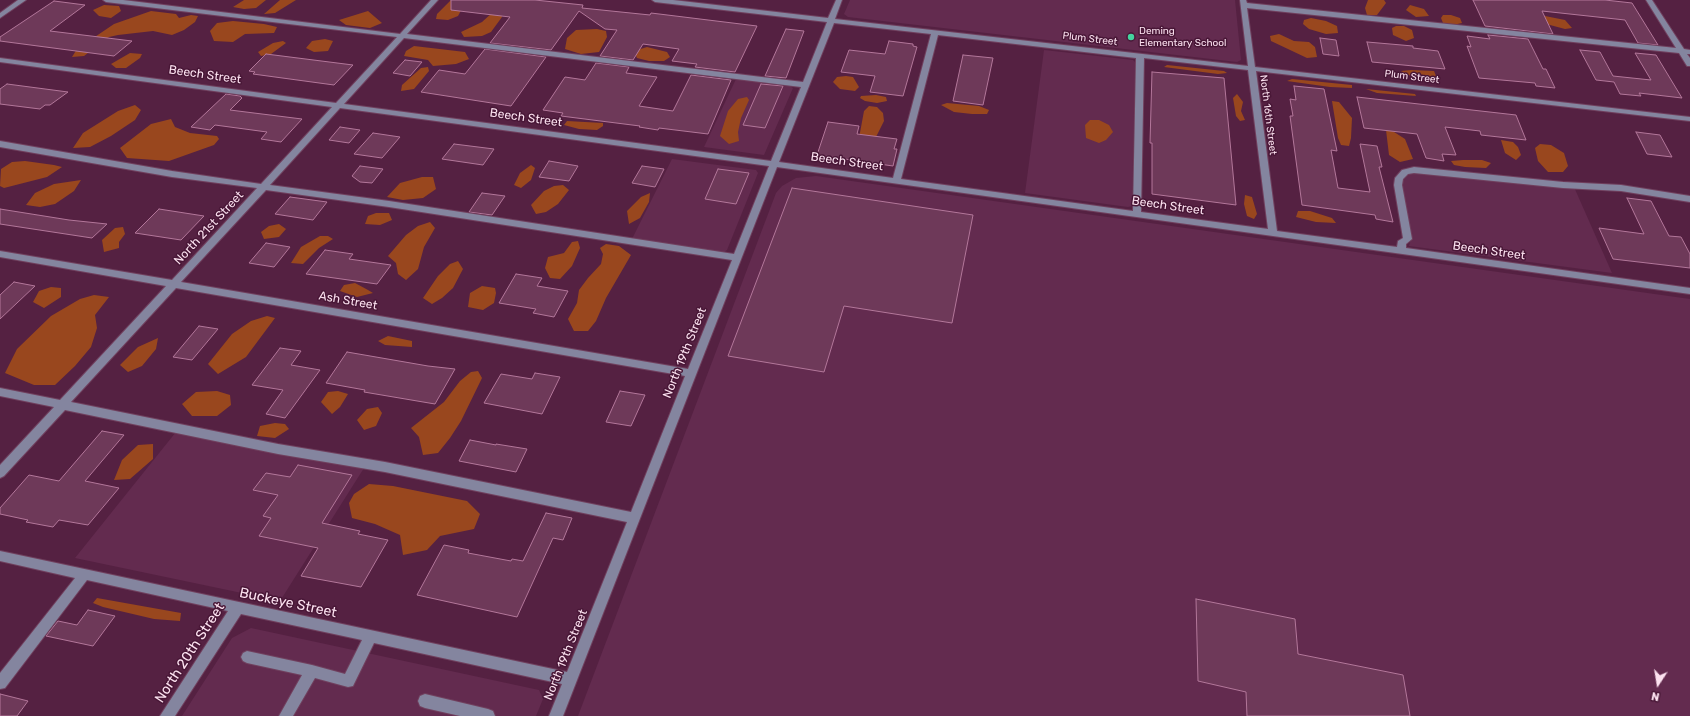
<!DOCTYPE html>
<html>
<head>
<meta charset="utf-8">
<style>
	body { margin:0 }
	#map { position:relative; width:1690px; height:716px; overflow:hidden; background:#552142; font-family:Rubik,sans-serif }
	canvas { display:block }
	.north { position:absolute; left:1638px; top:664px; width:40px; height:40px; -webkit-text-stroke:3px #491737; paint-order:stroke; rotate:192deg; font-size:11px; font-weight:700; line-height:16px; text-align:center; color:#fce2f0 }
	.north::after { content:''; display:block; margin:auto; width:14px; height:18px; background:#fce2f0; clip-path:polygon(50% 0,100% 100%,50% 72%,0 100%) }
</style>
</head>
<body>
<div id="map">
<canvas width="1690" height="716"></canvas>
<div class="north">N</div>
</div>
<script>
const c = document.querySelector('canvas').getContext('2d');
c.lineJoin = 'round';
function paint(path, color) { c.fillStyle = color; c.fill(path, 'evenodd'); }
const shape = rows => new Path2D(rows.map(r => 'M' + r).join(''));
function trace(path, color, width, dash) { c.strokeStyle = color; c.lineWidth = width; c.lineCap = dash ? 'butt' : 'round'; c.setLineDash(dash || []); c.stroke(path); }
function write(font, color, halo, rows, align = 'center') {
  c.font = font + ' Rubik,sans-serif'; c.lineWidth = 3; c.setLineDash([]); c.textBaseline = 'middle'; c.strokeStyle = halo; c.fillStyle = color; for (const [text, x, y, turn = 0] of rows) {
    c.save(); c.translate(x, y); c.rotate((+turn || 0) * Math.PI / 180); c.textAlign = isNaN(turn) ? turn : align; if (halo) c.strokeText(text, 0, 0); c.fillText(text, 0, 0); c.restore();
  }
}
const built = shape([
	[850,0,1235,0,1241,60,1237,62,848,17,844,14],
	[1044,50,1133,60,1135,62,1132,206,1128,207,1025,193],
	[736,79,790,86,793,88,764,155,704,147],
	[672,159,756,170,758,173,727,250,724,252,632,239],
	[1415,172,1574,187,1612,273,1409,246,1411,239,1401,186,1402,178,1407,174],
	[816,176,1690,299,1690,716,578,716,776,193,782,186,796,178],
	[176,432,364,468,280,601,75,558],
	[251,628,539,690,543,699,536,716,182,716,232,638]
]);
const forest = shape([
	[244,0,266,0,256,8,244,9,233,7],
	[280,0,296,0,275,13,264,14],
	[451,0,472,0,463,7,458,16,448,20,436,19,437,14],
	[1368,0,1384,0,1386,3,1377,15,1367,15,1365,8],
	[104,5,119,6,121,11,111,18,99,16,93,10],
	[1410,5,1424,9,1429,16,1416,17,1406,10],
	[151,11,176,14,179,18,191,15,198,16,195,22,184,30,172,35,153,31,118,35,109,37,84,56,72,57,77,49,114,24],
	[368,11,382,23,370,28,346,25,339,20],
	[501,11,502,17,491,32,482,36,464,37,461,32,482,22,492,13],
	[1443,15,1451,15,1460,18,1462,23,1453,25,1443,23,1441,18],
	[1540,15,1565,20,1572,28,1565,29,1535,21],
	[1311,18,1326,21,1337,26,1338,33,1326,34,1309,29,1303,24,1304,20],
	[233,21,264,24,277,27,274,33,245,34,233,42,214,41,210,31,217,23],
	[1396,26,1404,26,1412,30,1414,38,1406,41,1393,35,1392,28],
	[597,29,606,31,607,37,599,52,581,54,565,49,567,38,576,30],
	[1279,34,1294,41,1309,42,1315,47,1317,57,1307,58,1271,41,1270,36],
	[325,39,333,41,328,51,314,52,306,48,312,41],
	[283,41,286,43,271,54,261,56,258,52,273,43],
	[414,46,465,52,469,59,456,64,433,66,428,60,404,56,406,51],
	[647,47,667,52,670,57,664,61,649,61,637,58,634,51],
	[130,53,142,54,140,58,126,68,116,68,111,64],
	[1167,65,1224,71,1227,73,1218,74,1164,67],
	[428,67,429,71,414,89,401,91,402,85,421,68],
	[1411,70,1434,71,1436,76,1431,78,1417,77,1404,74,1401,71],
	[846,76,853,77,859,87,855,91,840,89,833,82,837,77],
	[1292,79,1352,85,1352,88,1330,87,1287,81],
	[1366,89,1415,94,1416,96,1377,93],
	[1237,94,1243,102,1241,111,1245,120,1240,121,1236,116,1233,98],
	[876,95,886,97,887,101,877,103,865,101,860,98,861,96],
	[747,97,749,100,741,118,738,132,739,141,729,144,720,136,728,111,738,99],
	[1332,101,1339,102,1352,118,1351,138,1349,146,1341,145,1338,138],
	[947,103,979,106,989,110,987,114,972,114,954,112,941,105],
	[135,105,141,110,135,120,111,136,90,147,73,148,83,133,118,111],
	[869,106,877,107,883,113,884,121,875,139,859,138,864,111],
	[171,119,175,127,190,133,217,136,219,139,214,145,169,161,127,158,120,148,151,124],
	[1090,120,1099,120,1109,125,1113,132,1106,140,1099,143,1086,138,1085,125],
	[567,121,603,123,603,126,597,130,579,129,564,125],
	[1386,130,1391,130,1405,139,1413,159,1400,162,1389,155],
	[1501,140,1513,142,1518,147,1521,155,1516,160,1505,153],
	[1540,144,1551,145,1564,153,1568,166,1563,172,1548,172,1538,161,1535,148],
	[1463,160,1482,160,1491,163,1486,168,1465,167,1454,165,1451,161],
	[25,161,54,165,62,167,47,177,4,188,0,186,1,169,12,162],
	[531,165,535,168,531,180,521,188,514,185,520,173],
	[422,177,433,177,436,189,423,198,403,200,387,197,400,183],
	[81,180,74,191,55,204,40,207,26,205,35,193,54,184],
	[563,185,569,190,558,204,546,212,536,214,531,205,544,191,554,186],
	[650,193,649,202,640,218,629,224,627,211,641,197],
	[1245,195,1252,197,1257,214,1254,219,1247,216,1244,204],
	[1298,211,1310,211,1332,218,1336,223,1316,222,1296,217],
	[376,213,389,213,392,220,380,225,365,224,368,216],
	[430,222,435,228,424,247,418,269,406,280,398,274,396,263,388,256,406,235,418,226],
	[279,224,286,229,279,237,264,239,261,232,269,226],
	[123,227,125,234,119,242,119,248,104,252,102,240,115,228],
	[320,236,328,236,333,239,319,248,303,264,291,263,301,247],
	[578,241,580,248,572,266,560,279,550,278,545,268,548,257,564,253,572,242],
	[606,244,619,246,631,255,606,298,596,321,588,331,574,331,568,319,577,303,579,290,588,278,601,264,603,254,600,248],
	[458,261,463,269,453,288,442,298,432,304,423,298,438,276,450,264],
	[355,283,368,290,373,293,357,297,340,291,344,285],
	[482,286,495,288,496,293,494,303,483,310,468,307,470,293],
	[51,287,61,288,61,297,44,308,33,302,39,291],
	[94,295,109,297,95,315,97,328,91,347,75,366,55,385,34,385,5,373,17,349,51,316,80,299],
	[267,316,275,318,246,357,218,374,208,364,232,334,251,321],
	[388,336,412,341,412,347,385,345,378,341],
	[158,338,156,349,142,366,128,372,120,365,138,347],
	[478,371,482,378,461,421,450,438,438,453,423,455,419,437,411,428,444,402,460,381,471,372],
	[217,391,230,395,231,405,217,416,192,416,182,404,196,392],
	[338,391,348,394,340,407,332,414,321,402,328,392],
	[378,407,382,413,376,426,364,430,357,420,367,409],
	[275,423,285,424,289,429,275,438,257,436,260,426],
	[153,444,153,459,130,479,114,480,122,460,138,445],
	[369,484,393,486,467,501,480,514,474,529,440,536,427,550,403,555,400,535,375,524,352,518,349,503,354,494],
	[97,598,181,613,180,621,154,619,103,607,93,603]
]);
const building = shape([
	[451,0,535,0,583,5,582,8,650,15,651,13,757,26,735,72,695,67,697,64,672,61,679,49,643,44,633,60,600,56,617,30,605,29,579,11,551,50,490,43,510,17,451,10,451,0],
	[1473,0,1605,0,1632,3,1658,45,1638,43,1625,20,1542,11,1553,34,1485,26,1473,0],
	[54,1,85,5,50,31,132,41,114,56,0,41,0,37,54,1],
	[786,29,804,31,786,78,765,76,786,29],
	[1488,35,1528,39,1543,69,1546,69,1555,88,1536,86,1535,83,1479,78,1467,46,1471,47,1467,36,1490,39,1488,35],
	[1320,38,1336,40,1339,56,1323,54,1320,38],
	[889,41,913,44,913,46,917,47,903,96,870,92,875,76,841,72,849,50,885,54,889,41],
	[1367,42,1413,46,1413,48,1438,51,1445,69,1372,62,1367,42],
	[485,49,546,57,511,106,421,92,439,70,465,74,485,49],
	[1580,50,1600,52,1613,76,1651,80,1635,53,1656,55,1682,98,1639,93,1641,96,1620,94,1614,82,1596,80,1580,50],
	[266,54,353,65,334,85,253,74,255,72,249,71,266,54],
	[963,55,993,58,983,105,953,101,963,55],
	[405,60,422,62,410,76,393,73,405,60],
	[596,63,629,67,626,73,657,77,639,106,673,111,691,75,731,80,708,134,659,128,658,130,639,127,640,126,561,116,563,113,543,110,565,77,585,80,596,63],
	[1152,72,1224,78,1236,205,1152,194,1152,143,1150,143,1152,72],
	[7,84,68,92,50,105,45,105,40,109,0,104,0,89,7,84],
	[761,84,783,86,765,128,743,125,761,84],
	[1294,86,1324,89,1337,151,1331,150,1338,188,1370,192,1360,144,1377,146,1382,167,1379,167,1393,222,1376,219,1375,215,1302,205,1290,116,1293,116,1290,99,1296,100,1294,86],
	[226,94,240,96,242,98,230,110,302,119,281,142,261,139,267,132,215,125,210,130,191,127,226,94],
	[1357,97,1516,115,1526,140,1481,135,1480,131,1445,127,1456,155,1442,154,1444,161,1426,158,1417,134,1364,128,1357,97],
	[828,122,859,126,857,134,897,139,894,149,897,149,893,166,817,155,828,122],
	[340,127,360,130,349,143,329,140,340,127],
	[1636,132,1660,135,1672,157,1647,154,1636,132],
	[373,133,400,137,382,158,354,154,373,133],
	[454,144,494,149,483,165,442,159,454,144],
	[549,161,578,166,569,181,539,177,549,161],
	[360,166,383,169,372,183,360,182,352,176,360,166],
	[642,166,664,169,655,187,632,183,642,166],
	[718,169,749,173,736,204,705,199,718,169],
	[792,188,973,215,952,323,844,306,824,372,728,356,792,188],
	[482,193,505,196,492,215,469,212,482,193],
	[290,197,327,202,313,220,275,214,290,197],
	[1627,198,1651,201,1669,236,1681,237,1690,254,1690,268,1613,259,1599,228,1644,234,1627,198],
	[0,209,69,220,107,224,92,238,0,224,0,209],
	[159,209,204,216,181,240,135,233,159,209],
	[266,243,290,247,274,267,249,263,266,243],
	[325,250,353,254,349,259,391,265,377,284,306,274,325,250],
	[516,274,542,278,537,286,568,291,554,317,533,313,536,309,499,303,516,274],
	[14,282,35,286,0,319,0,295,14,282],
	[199,326,218,329,192,360,173,357,199,326],
	[280,348,301,351,291,365,320,370,285,418,266,414,283,390,252,385,280,348],
	[347,352,428,366,455,369,435,404,364,392,365,390,326,383,347,352],
	[535,373,560,377,542,414,484,403,501,374,532,379,535,373],
	[620,391,645,395,631,426,606,422,620,391],
	[102,431,124,435,85,481,119,488,88,525,59,520,53,527,26,522,28,520,0,514,0,508,29,475,59,481,102,431],
	[470,440,496,445,496,444,527,449,516,472,459,461,470,440],
	[298,465,352,475,322,523,360,531,358,534,388,540,361,587,301,576,318,548,259,536,271,518,263,516,278,495,253,490,266,473,290,477,298,465],
	[546,513,572,518,563,540,553,538,517,617,417,595,444,545,469,550,468,553,511,561,512,559,523,561,546,513],
	[1196,599,1295,619,1298,654,1403,675,1410,716,1247,716,1246,692,1198,681,1196,599],
	[88,610,115,616,93,646,46,636,58,621,77,625,88,610],
	[0,694,28,701,17,716,0,716,0,694]
]);
const minor = shape([
	[18,0,26,0,0,18,0,13,18,0],
	[103,0,123,0,400,34,431,0,438,0,407,34,803,82,827,22,655,2,652,0,673,0,828,18,836,0,842,0,835,19,1248,66,1240,0,1246,0,1247,3,1676,48,1646,0,1652,0,1684,49,1690,50,1690,54,1687,54,1690,58,1690,66,1687,66,1679,53,1247,8,1255,67,1690,117,1690,121,1256,71,1277,231,1397,247,1398,241,1403,238,1394,185,1395,178,1402,170,1414,167,1563,182,1621,185,1690,196,1690,202,1621,191,1563,188,1414,173,1408,174,1403,179,1402,185,1412,239,1406,244,1406,248,1690,288,1690,294,777,167,563,716,549,716,562,684,374,643,353,686,348,687,315,678,293,716,279,716,302,675,247,663,243,661,241,657,243,653,247,651,312,665,345,674,362,640,241,614,175,716,160,716,228,611,87,580,5,688,0,689,0,673,75,578,0,561,0,551,567,672,627,522,385,472,278,454,65,410,4,476,0,478,0,465,54,407,0,396,0,388,60,400,166,286,0,257,0,251,172,280,257,188,172,177,0,147,0,141,172,171,261,184,332,107,0,62,0,58,336,103,397,37,106,2,103,0],
	[834,23,931,34,893,178,779,162,834,23],
	[938,35,1136,58,1133,211,901,179,938,35],
	[404,38,801,87,771,161,344,104,404,38],
	[1144,58,1248,70,1268,229,1141,212,1144,58],
	[340,108,769,166,734,254,389,201,270,185,340,108],
	[266,190,389,207,732,260,688,369,181,282,266,190],
	[176,288,685,376,631,512,385,462,278,444,71,402,176,288],
	[425,694,488,709,493,711,495,716,460,716,425,708,420,706,418,701,420,696,425,694]
]);
const markers = [
	[1131,37,4,"#45d49f"]
];
const farPoinames = [
	["Deming",1139,31],
	["Elementary School",1139,43]
];
const farStreetnames = [
	["Plum Street",1090,39,7],
	["Plum Street",1412,77,7],
	["North 16th Street",1268,115,83]
];
const streetNames = [
	["Beech Street",205,75,8],
	["Beech Street",526,118,8],
	["Beech Street",847,162,8],
	["Beech Street",1168,206,8],
	["North 21st Street",209,228,-47],
	["Beech Street",1489,251,8],
	["Ash Street",348,301,10],
	["North 19th Street",685,353,-68],
	["North 19th Street",566,655,-68]
];
const nearStreetnames = [
	["Buckeye Street",288,603,12],
	["North 20th Street",190,653,-57]
];
paint(built, '#632b4f');
paint(forest, '#99471e');
paint(building, '#6e3959');
trace(building, '#b3779a', 1);
trace(minor, '#70405e', 2);
paint(minor, '#84859f');
for (const [x, y, r, color] of markers) { const dot = new Path2D(); dot.arc(x, y, r, 0, 2 * Math.PI); c.fillStyle = color; c.fill(dot); trace(dot, '#491737', 1.5); }
write('10px', '#fce2f0', '#491737', farPoinames, 'left');
write('10px', '#fce2f0', '#491737', farStreetnames);
write('12px', '#fce2f0', '#491737', streetNames);
write('14px', '#fce2f0', '#491737', nearStreetnames);
</script>
</body>
</html>
